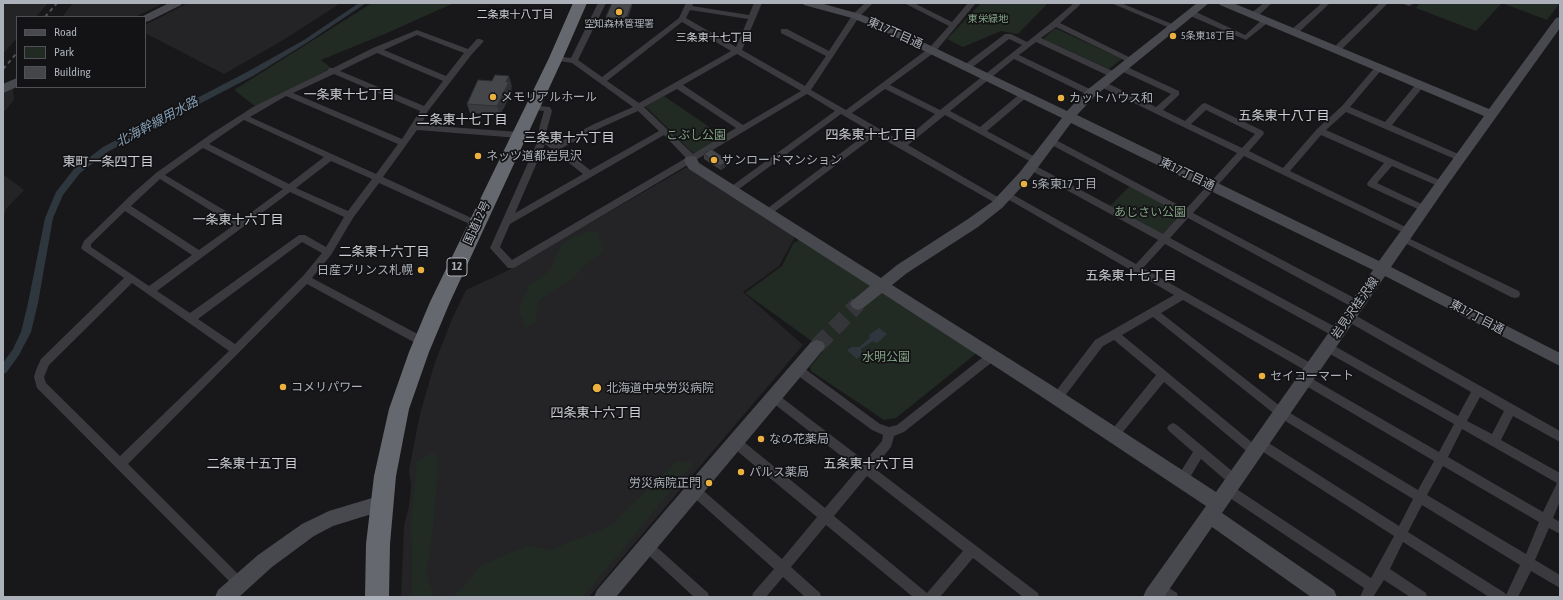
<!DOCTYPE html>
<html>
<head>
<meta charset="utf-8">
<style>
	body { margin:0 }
	#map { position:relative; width:1563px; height:600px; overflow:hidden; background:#18181a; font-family:"Asap Condensed",sans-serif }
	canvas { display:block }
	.frame { position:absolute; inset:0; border:4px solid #abb0b9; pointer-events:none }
	.legend { position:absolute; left:16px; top:16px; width:130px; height:72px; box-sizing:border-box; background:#131315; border:1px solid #505257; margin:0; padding:5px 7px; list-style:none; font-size:12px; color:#abb0b9 }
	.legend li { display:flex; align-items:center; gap:8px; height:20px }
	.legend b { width:20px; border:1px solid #505257 }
</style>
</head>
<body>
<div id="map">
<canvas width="1563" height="600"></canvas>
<div class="frame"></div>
<ul class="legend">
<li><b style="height:5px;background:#48494f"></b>Road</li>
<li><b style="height:11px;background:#222a24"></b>Park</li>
<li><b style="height:11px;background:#45464a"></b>Building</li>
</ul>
</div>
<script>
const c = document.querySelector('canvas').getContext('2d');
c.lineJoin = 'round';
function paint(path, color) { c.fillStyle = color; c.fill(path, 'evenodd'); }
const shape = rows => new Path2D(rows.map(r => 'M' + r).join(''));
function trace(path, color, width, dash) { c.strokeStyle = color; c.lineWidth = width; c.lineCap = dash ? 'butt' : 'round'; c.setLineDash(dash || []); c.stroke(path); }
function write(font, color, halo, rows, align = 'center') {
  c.font = font + ' "Asap Condensed","Noto Sans JP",sans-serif'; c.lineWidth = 3.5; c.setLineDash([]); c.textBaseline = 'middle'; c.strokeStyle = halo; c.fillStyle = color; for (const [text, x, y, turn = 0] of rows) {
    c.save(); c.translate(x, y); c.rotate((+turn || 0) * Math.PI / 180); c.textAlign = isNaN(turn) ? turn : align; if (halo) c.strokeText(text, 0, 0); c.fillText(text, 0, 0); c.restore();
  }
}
const built = shape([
	[3,3,48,3,36,17,17,17,17,38,3,54],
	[73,3,164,3,135,17,62,17],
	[188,3,341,3,280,42,224,74,145,33,145,25],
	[13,88,14,100,3,113,3,92],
	[687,167,796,235,779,266,743,292,803,345,589,597,401,597,404,526,409,506,411,486,409,470,420,414,435,362,453,317,466,290,507,271],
	[3,174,24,190,6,209,3,221]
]);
const green = shape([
	[372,3,454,3,387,33,321,60,331,68,258,106,255,106,234,90],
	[981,3,1048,3,1018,34,1001,31,963,47,947,39],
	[1420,3,1502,3,1476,31,1416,8],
	[1502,3,1560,3,1547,20],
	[1054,29,1057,29,1122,59,1109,69,1043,39],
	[664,96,724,137,694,154,645,106],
	[1130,186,1182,213,1162,236,1109,207],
	[590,231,598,232,603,252,581,268,575,277,538,301,535,323,526,328,519,310,529,285,551,270,560,247,569,239],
	[799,238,978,352,896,418,884,420,811,371,810,367,824,350,745,293,782,266,794,242,797,242],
	[431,453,439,457,433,529,426,575,434,597,412,597,411,517,417,461],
	[691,461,692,465,583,597,451,597,463,588,480,566,528,545,550,550,610,526,676,462]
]);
const water = shape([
	[879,328,887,334,877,343,873,341,861,349,862,354,857,359,847,350,852,347,859,347,870,338,869,335]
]);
const canal = shape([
	[359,3,366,3,308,42,253,76,109,151,80,173,63,195,53,218,38,303,31,332,19,355,6,373,3,374,3,363,13,349,21,332,28,303,45,218,56,192,74,169,103,147,247,72,304,40,359,3]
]);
const secondaryTunnel = shape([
	[817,346,858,304]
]);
const street = shape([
	[598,3,606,3,578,60,602,77,679,18,686,3,694,3,692,6,749,15,754,3,762,3,742,50,805,86,826,56,781,33,781,29,787,29,829,51,853,14,865,3,873,3,859,17,811,90,846,110,929,48,949,26,904,3,914,3,952,22,968,3,976,3,935,52,890,85,940,110,1022,45,1009,39,970,69,964,69,964,65,1005,34,1011,34,1027,42,1052,22,1074,3,1082,3,1060,23,1135,60,1131,62,1128,62,1056,27,1041,38,1117,73,1117,77,1111,77,1036,42,1019,55,1094,91,1094,95,1088,95,1014,59,950,111,980,127,1021,93,1027,93,1027,97,987,131,1039,159,1040,161,1039,163,1033,163,945,115,908,145,1003,200,1005,202,1003,204,997,204,876,135,770,215,764,215,762,213,764,211,870,131,841,114,735,192,729,192,728,190,729,188,835,111,807,94,514,268,508,268,490,248,539,138,539,129,544,111,529,109,528,107,529,105,550,107,552,111,547,129,547,137,556,144,594,124,633,107,572,63,553,60,552,58,556,56,571,58,598,3],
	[690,10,748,19,736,47,686,18,690,10],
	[682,22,731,51,639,103,607,81,682,22],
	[737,54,801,91,743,125,683,85,737,54],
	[677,89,736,128,693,154,644,107,677,89],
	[885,89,935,114,902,142,852,113,885,89],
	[638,111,659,131,590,170,562,148,600,128,638,111],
	[664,135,686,158,512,260,500,247,510,224,664,135],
	[545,144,583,174,515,213,545,144],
	[1111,3,1121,3,1177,26,1173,28,1170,28,1111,3],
	[1264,3,1272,3,1257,17,1251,17,1251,13,1264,3],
	[1322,3,1330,3,1297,34,1291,34,1291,30,1322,3],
	[1380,3,1388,3,1339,52,1333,52,1333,48,1380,3],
	[1401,3,1412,3,1413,4,1409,6,1401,3],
	[1188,11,1194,11,1245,35,1263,19,1269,19,1270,21,1246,40,1188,15,1188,11],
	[417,30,468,49,477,39,480,39,484,41,472,54,428,111,421,125,519,132,523,135,519,138,417,130,383,177,480,222,482,224,480,226,474,226,379,183,353,218,331,255,312,278,427,339,428,342,427,345,423,346,419,345,307,284,128,464,244,580,246,584,244,588,240,590,236,588,37,388,34,377,36,370,41,359,124,278,83,250,81,248,84,241,132,194,156,173,211,134,253,107,328,70,329,68,333,68,373,48,417,30],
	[417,35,464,53,446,76,384,50,417,35],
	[377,53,443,81,424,106,340,71,377,53],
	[334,74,420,111,402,139,293,93,334,74],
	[286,96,398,144,376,174,250,117,286,96],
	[244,120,324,157,289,184,209,144,244,120],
	[203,148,283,189,241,220,165,175,203,148],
	[331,161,372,179,348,211,296,188,331,161],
	[160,179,234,225,199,250,131,206,160,179],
	[290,192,344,217,326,247,305,235,299,235,190,313,157,291,290,192],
	[125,211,192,255,149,286,91,247,91,244,125,211],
	[302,242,322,253,303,276,235,344,198,319,302,242],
	[132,283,229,351,120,456,46,383,44,377,49,365,132,283],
	[1119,66,1125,66,1179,91,1179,95,1163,110,1185,121,1202,104,1205,103,1263,131,1264,133,1263,135,1249,151,1283,168,1317,129,1342,106,1376,66,1379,66,1383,68,1350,107,1385,122,1417,83,1423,83,1423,87,1392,125,1463,156,1464,158,1463,160,1457,160,1346,112,1326,130,1444,182,1445,184,1444,186,1438,186,1392,166,1377,183,1428,207,1430,209,1428,211,1422,211,1368,186,1367,184,1368,182,1384,163,1321,135,1290,171,1412,230,1414,232,1412,234,1406,234,1244,156,1193,213,1362,302,1363,305,1362,308,1354,308,1188,218,1170,238,1341,330,1342,333,1341,336,1337,337,1333,336,1165,244,1143,268,1316,366,1317,369,1316,372,1312,373,1308,372,1183,300,1161,313,1285,410,1418,490,1434,461,1301,383,1300,380,1301,377,1305,376,1309,377,1439,452,1454,424,1323,350,1322,347,1323,344,1327,343,1331,344,1458,416,1471,392,1345,320,1344,317,1345,314,1353,314,1560,431,1560,442,1513,416,1501,440,1560,473,1560,501,1553,518,1560,522,1560,534,1549,528,1535,560,1560,575,1560,588,1531,571,1518,597,1489,597,1403,542,1390,569,1426,593,1427,597,1410,597,1384,580,1373,597,1360,597,1364,588,1224,494,1222,490,1224,486,1228,485,1232,486,1371,578,1394,536,1260,450,1259,455,1255,456,1251,455,1164,382,1118,438,1114,440,1110,438,1108,435,1110,432,1156,375,1114,340,1103,346,1061,401,1057,403,1053,401,1052,398,1053,395,1095,340,1174,295,1004,197,1002,195,1004,193,1010,193,1136,264,1158,240,1028,169,1027,167,1028,165,1034,165,1163,234,1181,214,1048,143,1047,141,1048,139,1054,139,1186,209,1237,153,1099,86,1099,82,1105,82,1156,107,1171,94,1119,70,1119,66],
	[1206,110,1255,134,1242,148,1191,124,1206,110],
	[1153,317,1277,416,1413,499,1399,526,1264,440,1260,439,1256,440,1254,444,1122,335,1153,317],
	[1480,397,1504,411,1492,434,1467,421,1480,397],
	[1462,429,1557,483,1543,512,1448,457,1462,429],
	[1443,466,1539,522,1526,554,1427,495,1443,466],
	[1422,505,1520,565,1506,595,1505,593,1408,532,1422,505],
	[1404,236,1519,291,1520,294,1519,297,1515,298,1511,297,1401,241,1399,239,1404,236],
	[992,352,996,353,997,356,996,359,904,432,894,436,891,447,874,468,1038,593,1039,597,1023,597,973,558,940,597,913,597,826,525,791,567,820,593,821,597,805,597,783,577,766,597,752,597,753,593,774,569,690,494,688,490,690,486,694,485,698,486,782,559,817,517,731,446,729,442,731,438,735,437,739,438,825,508,858,469,769,400,768,397,769,394,773,392,777,394,865,461,882,441,883,435,872,430,793,372,792,369,793,366,797,365,801,366,880,424,889,427,897,425,988,353,992,352],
	[867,476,963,551,927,593,834,516,867,476],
	[1173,423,1177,425,1238,476,1240,480,1238,484,1234,485,1230,484,1201,459,1186,484,1182,485,1178,484,1176,480,1178,476,1193,452,1169,431,1167,428,1169,425,1173,423],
	[647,540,651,542,708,593,709,597,694,597,643,550,641,546,643,542,647,540],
	[1159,582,1177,593,1178,597,1161,597,1155,592,1153,588,1155,584,1159,582]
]);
const secondary = shape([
	[169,3,182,3,181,5,149,21,145,22,145,17,141,17,169,3],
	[803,3,820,3,860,14,887,25,1067,111,1087,90,1197,3,1209,3,1095,96,1077,115,1379,261,1484,116,1220,5,1219,3,1233,3,1489,109,1556,18,1560,17,1560,28,1446,187,1391,267,1560,353,1560,366,1385,276,1222,513,1334,590,1337,597,1311,597,1212,527,1164,597,1143,597,1146,590,1206,506,1036,393,882,293,863,308,858,310,853,308,850,304,853,300,870,286,689,169,687,166,684,160,686,157,691,156,696,157,699,163,881,278,897,265,968,219,992,202,1020,172,1062,118,879,29,852,18,804,5,803,3],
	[1071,123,1373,270,1216,492,1048,383,892,285,907,273,978,227,1002,208,1030,178,1071,123],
	[17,78,17,87,3,93,3,84,17,78],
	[817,340,823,342,825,346,823,350,616,597,594,597,597,590,688,484,811,342,817,340],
	[382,495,388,497,391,503,388,509,333,526,314,536,272,567,239,597,215,597,218,590,258,555,302,524,329,511,382,495]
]);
const highway = shape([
	[573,3,587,3,563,58,450,302,429,352,409,409,396,476,390,544,389,597,365,597,366,544,374,476,389,409,409,352,430,302,549,58,573,3]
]);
const rail = shape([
	[45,17,57,3],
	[3,69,17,53]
]);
const wall = shape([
	[632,5,627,21,606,20,606,17],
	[512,86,511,88,512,92,500,115,470,113,467,104],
	[704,154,728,161,728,165,721,170,704,159]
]);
const shadedWall = shape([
	[632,3,632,5,627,21,626,19],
	[509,76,512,86,511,88,512,92,500,115,497,106,506,82],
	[728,161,728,165,721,170,720,166]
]);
const building = shape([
	[612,3,632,3,626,19,606,17,612,3],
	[495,75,509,76,506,82,509,82,497,106,467,104,478,80,492,81,495,75],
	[711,149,728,161,720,166,704,154,711,149]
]);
const markers = [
	[619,12,4,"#eab141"],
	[1173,36,4,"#eab141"],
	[493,97,4,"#eab141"],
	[1061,98,4,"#eab141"],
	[478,156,4,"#eab141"],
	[714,160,4,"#eab141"],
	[1024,184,4,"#eab141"],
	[421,270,4,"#eab141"],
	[1262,376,4,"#eab141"],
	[283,387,4,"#eab141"],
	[597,388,5,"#eab141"],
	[761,439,4,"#eab141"],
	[741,472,4,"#eab141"],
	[709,483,4,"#eab141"]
];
const farParknames = [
	["東栄緑地",988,19]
];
const farPoinames = [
	["空知森林管理署",619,24],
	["5条東18丁目",1181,36,"left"]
];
const farNeighbourhoodnames = [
	["二条東十八丁目",515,15],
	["三条東十七丁目",714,38]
];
const shields = [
	[457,267,20]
];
const shieldNames = [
	["12",457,267]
];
const streetNames = [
	["東17丁目通",895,33,24],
	["東17丁目通",1187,174,26],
	["国道12号",477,223,-65],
	["岩見沢桂沢線",1355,308,-55],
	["東17丁目通",1477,317,28]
];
const poiNames = [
	["メモリアルホール",501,97],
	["カットハウス和",1069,98],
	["ネッツ道都岩見沢",486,156],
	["サンロードマンション",722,160],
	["5条東17丁目",1032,184],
	["日産プリンス札幌",413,270,"right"],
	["セイコーマート",1270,376],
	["コメリパワー",291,387],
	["北海道中央労災病院",606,388],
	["なの花薬局",769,439],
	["パルス薬局",749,472],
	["労災病院正門",701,483,"right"]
];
const parkNames = [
	["こぶし公園",696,135],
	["あじさい公園",1150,212],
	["水明公園",886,357]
];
const neighbourhoodNames = [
	["一条東十七丁目",349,95],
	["五条東十八丁目",1284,116],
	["二条東十七丁目",462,120],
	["四条東十七丁目",871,135],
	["三条東十六丁目",569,138],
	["東町一条四丁目",108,162],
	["一条東十六丁目",238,220],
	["二条東十六丁目",384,252],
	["五条東十七丁目",1131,276],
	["四条東十六丁目",596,413],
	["二条東十五丁目",252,464],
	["五条東十六丁目",869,464]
];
const waterNames = [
	["北海幹線用水路",157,122,-28]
];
paint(built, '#242427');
paint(green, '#222a24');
paint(water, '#2f373e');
paint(canal, '#2f373e');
trace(secondaryTunnel, '#35363a', 16, [16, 8]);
paint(street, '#3a3a3f');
paint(secondary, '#48494f');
paint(highway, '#666870');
trace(rail, '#4f5056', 2, [4, 3.5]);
paint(wall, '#3b3c40');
paint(shadedWall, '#303134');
paint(building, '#45464a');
trace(building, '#303134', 1);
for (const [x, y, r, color] of markers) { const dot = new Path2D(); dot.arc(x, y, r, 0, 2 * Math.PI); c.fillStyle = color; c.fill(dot); trace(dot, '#131315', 1.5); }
write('10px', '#83a385', '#131315', farParknames);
write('10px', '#abb0b9', '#131315', farPoinames);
write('11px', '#cccfd6', '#131315', farNeighbourhoodnames);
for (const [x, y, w] of shields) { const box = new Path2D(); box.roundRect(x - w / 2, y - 9, w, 18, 3); c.fillStyle = '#131315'; c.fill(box); trace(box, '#abb0b9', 1); }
write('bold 11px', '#abb0b9', null, shieldNames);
write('12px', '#abb0b9', '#131315', streetNames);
write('12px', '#abb0b9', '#131315', poiNames, 'left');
write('12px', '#83a385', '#131315', parkNames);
write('13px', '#cccfd6', '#131315', neighbourhoodNames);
write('italic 13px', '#849db3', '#131315', waterNames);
</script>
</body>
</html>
